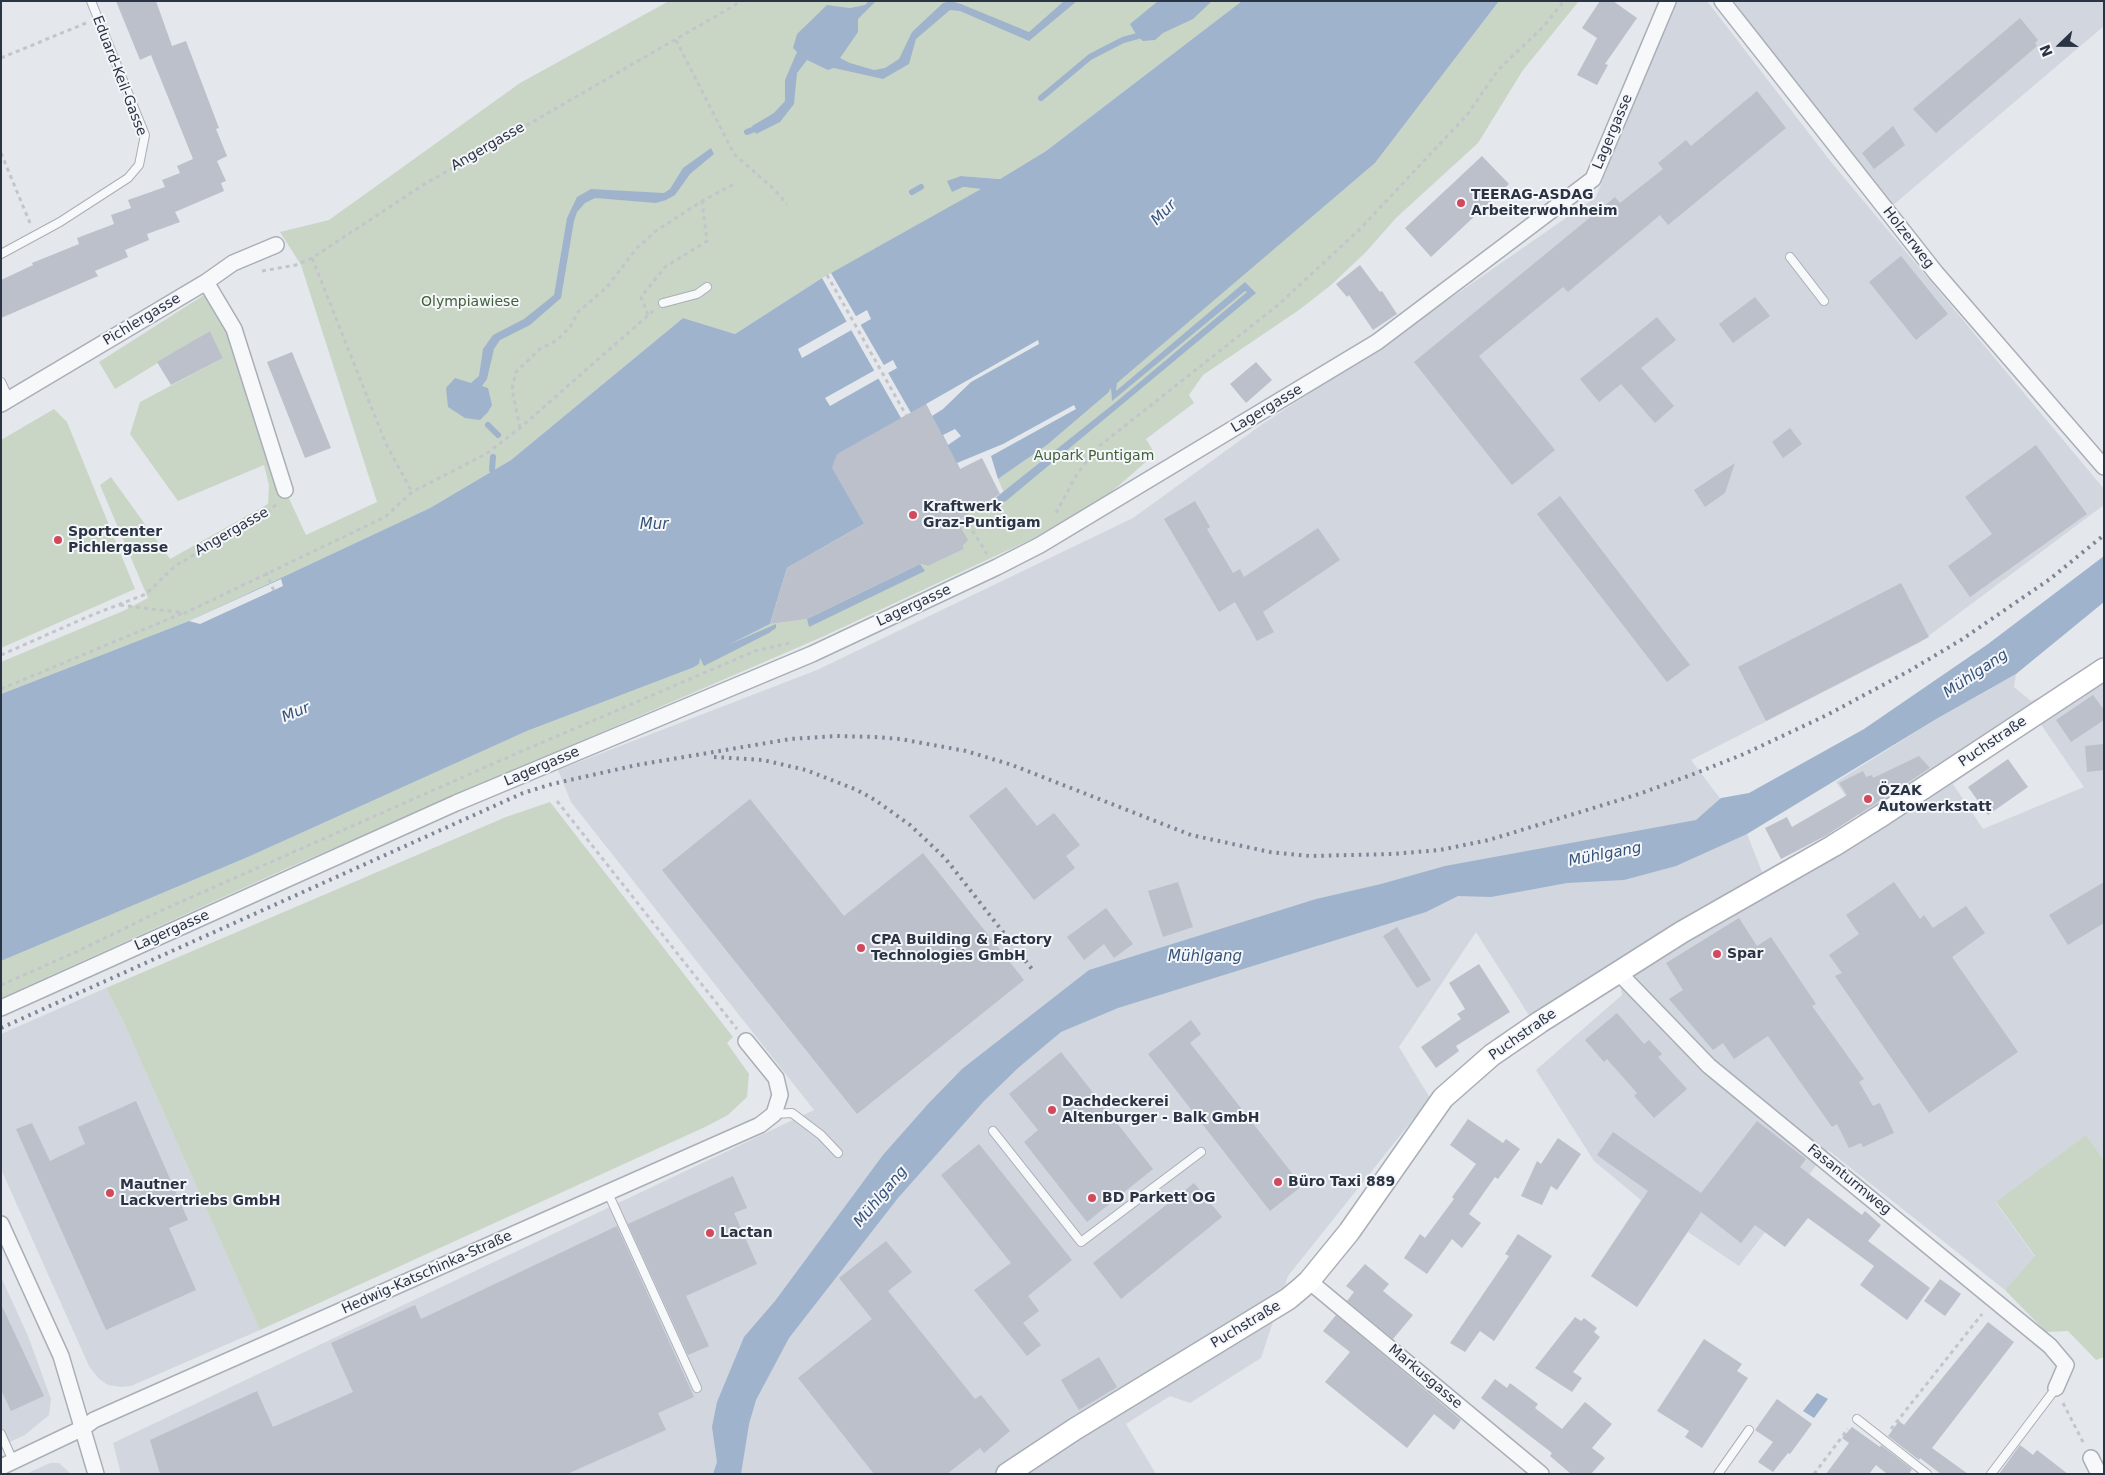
<!DOCTYPE html>
<html>
<head>
<meta charset="utf-8">
<style>
	body { margin:0 }
	#map { position:relative; width:2105px; height:1475px; overflow:hidden; background:#e4e7ec; font-family:"DejaVu Sans",sans-serif }
	canvas { display:block }
	.frame { position:absolute; inset:0; border:2px solid #2b3445; pointer-events:none }
	.north { position:absolute; left:2035px; top:20px; width:50px; height:50px; -webkit-text-stroke:4px #f4f6f9; paint-order:stroke; rotate:248deg; font-size:14px; font-weight:700; line-height:20px; text-align:center; color:#2b3445 }
	.north::after { content:''; display:block; margin:auto; width:18px; height:22px; background:#2b3445; clip-path:polygon(50% 0,100% 100%,50% 72%,0 100%) }
</style>
</head>
<body>
<div id="map">
<canvas width="2105" height="1475"></canvas>
<div class="frame"></div>
<div class="north">N</div>
</div>
<script>
const c = document.querySelector('canvas').getContext('2d');
c.lineJoin = 'round';
function paint(path, color) { c.fillStyle = color; c.fill(path, 'evenodd'); }
const shape = rows => new Path2D(rows.map(r => 'M' + r).join(''));
function trace(path, color, width, dash) { c.strokeStyle = color; c.lineWidth = width; c.lineCap = dash ? 'butt' : 'round'; c.setLineDash(dash || []); c.stroke(path); }
function write(font, color, halo, rows, align = 'center') {
  c.font = font + ' "DejaVu Sans",sans-serif'; c.lineWidth = 4; c.setLineDash([]); c.textBaseline = 'middle'; c.strokeStyle = halo; c.fillStyle = color; for (const [text, x, y, turn = 0] of rows) {
    c.save(); c.translate(x, y); c.rotate((+turn || 0) * Math.PI / 180); c.textAlign = isNaN(turn) ? turn : align; if (halo) c.strokeText(text, 0, 0); c.fillText(text, 0, 0); c.restore();
  }
}
const built = shape([
	[1671,1,1707,1,1831,162,2104,489,2104,505,1919,643,1691,760,1747,834,1762,872,1861,818,1836,782,1938,718,2016,674,2014,687,2031,701,2104,668,2104,1160,2086,1135,1996,1203,2035,1257,2005,1290,1828,1150,1739,1266,1688,1232,1637,1307,1591,1276,1641,1200,1594,1161,1536,1070,1622,995,1619,974,1537,1028,1476,932,1399,1047,1430,1098,1288,1276,1261,1358,1190,1403,1170,1396,1126,1424,1156,1474,121,1474,113,1443,814,1110,571,802,558,770,817,670,1133,518,1264,423,1389,341,1596,197],
	[2040,723,2084,787,1983,829,1953,784],
	[1734,1,2104,1,2104,26,1892,206,1859,170],
	[106,988,123,1021,260,1330,131,1386,121,1387,108,1385,98,1378,89,1366,1,1169,1,1034],
	[1,1277,28,1336,51,1399,49,1415,25,1435,1,1446],
	[50,1463,59,1463,71,1474,26,1474]
]);
const green = shape([
	[669,1,1242,1,1046,151,1000,179,961,176,962,187,982,189,822,278,735,334,683,318,511,460,430,508,189,621,1,694,1,662,123,611,148,598,100,485,111,477,170,559,268,504,269,485,264,465,178,501,130,434,140,402,223,358,210,331,115,389,99,362,204,295,206,282,216,296,285,490,306,535,377,502,301,265,280,232,329,220,520,83],
	[1499,1,1579,1,1523,70,1478,143,1396,218,1366,252,1331,285,1299,310,1203,375,1189,395,1194,403,1146,439,1155,454,1109,494,1034,538,822,637,283,870,1,998,1,961,248,857,527,731,692,668,700,658,770,624,807,619,920,564,928,566,964,549,957,521,1004,493,998,479,1047,445,1108,393,1112,385,1375,163],
	[54,409,67,422,135,589,1,648,1,440],
	[550,802,733,1037,727,1043,749,1074,747,1097,728,1115,705,1127,260,1330,123,1021,106,988,506,817],
	[2086,1135,2104,1160,2104,1357,2096,1360,2068,1331,2046,1332,2005,1290,2035,1256,1996,1202]
]);
const water = shape([
	[869,1,876,1,858,19,858,32,840,58,850,63,874,70,885,68,899,59,912,32,943,3,951,1,961,4,1029,32,1064,1,1077,1,1029,41,960,11,950,10,916,39,909,64,883,79,834,68,828,70,807,60,797,73,794,104,780,122,756,134,752,126,774,113,785,101,785,80,797,52,793,48,797,34,827,5,850,8,865,5],
	[1158,1,1212,1,1193,19,1163,33,1155,40,1143,41,1137,36,1130,24],
	[1242,1,1499,1,1375,163,1117,383,1116,391,1245,282,1256,293,1006,501,998,505,994,499,1116,402,1247,292,1245,291,1112,401,1111,388,1108,393,1047,445,998,479,991,456,1076,409,1074,405,1003,444,957,463,960,469,787,568,770,624,728,645,776,624,776,628,769,633,704,666,700,658,699,664,692,668,527,731,248,857,1,961,1,694,189,621,430,508,511,460,683,318,735,334,822,278,981,189,963,187,952,192,947,181,961,176,1000,179,1046,151],
	[867,310,871,319,802,358,798,349],
	[1038,340,1039,344,971,382,943,409,932,416,926,404],
	[893,360,897,368,830,406,825,398],
	[955,429,961,436,948,445,943,435],
	[711,148,714,154,690,174,675,195,666,200,656,203,595,198,585,203,577,212,574,221,561,298,530,325,500,340,494,349,487,379,482,386,488,388,492,405,488,412,480,420,465,418,448,407,446,388,455,378,471,383,479,376,483,349,493,335,524,319,554,295,567,218,577,197,591,189,664,193,670,189,683,168],
	[2104,556,2104,602,2016,674,1938,718,1747,834,1676,866,1624,880,1567,883,1491,897,1458,896,1426,912,1118,1008,1061,1032,1018,1068,984,1101,898,1198,789,1338,756,1400,749,1424,741,1474,713,1474,717,1462,712,1427,717,1402,744,1337,775,1301,883,1155,928,1104,962,1069,1089,970,1316,899,1381,884,1445,866,1696,820,1721,798,1749,793,1864,729,1988,644],
	[920,564,925,571,809,627,807,619],
	[1817,1393,1828,1399,1814,1418,1803,1411]
]);
const pier = shape([
	[831,273,857,318,848,324,822,278],
	[859,322,885,367,875,372,850,328],
	[887,371,911,413,901,418,877,376],
	[281,579,283,586,200,624,189,621]
]);
const stream = shape([
	[1041,98,1090,57,1123,40,1145,34],
	[747,132,760,127],
	[912,192,921,187],
	[488,425,498,435],
	[493,457,492,470,495,476]
]);
const building = shape([
	[116,1,156,1,172,46,186,41,219,128,216,129,227,156,217,161,226,181,221,183,224,191,175,212,180,222,147,234,149,240,125,250,128,257,95,271,98,276,1,318,1,280,33,265,32,263,79,244,77,238,114,224,111,215,131,208,128,200,165,187,162,180,180,173,177,166,193,159,151,55,140,60],
	[1600,1,1613,1,1637,18,1605,64,1608,65,1597,85,1577,75,1597,38,1582,28],
	[2020,18,2038,40,2035,43,2037,46,1936,133,1913,109],
	[1757,91,1786,128,1668,225,1660,215,1568,292,1563,287,1479,356,1555,450,1512,485,1414,362,1615,197,1620,203,1663,169,1658,163,1686,140,1691,146],
	[1893,126,1905,145,1874,169,1862,153],
	[1482,156,1509,184,1431,257,1405,228],
	[1901,256,1948,314,1916,340,1869,282],
	[1360,265,1380,292,1382,291,1397,314,1373,330,1349,295,1347,297,1336,284],
	[1755,297,1770,316,1733,343,1719,324],
	[1657,317,1676,340,1641,368,1674,406,1655,423,1621,384,1599,402,1580,379],
	[210,331,223,358,171,385,157,362],
	[292,352,331,448,305,458,267,362],
	[1256,362,1272,380,1246,403,1230,384],
	[926,404,960,469,982,458,1000,494,957,521,968,540,963,545,964,549,928,566,920,564,807,619,770,624,787,568,864,524,832,468,837,454],
	[1790,428,1802,444,1783,458,1772,442],
	[2036,445,2087,514,1970,597,1948,566,1992,534,1965,497],
	[1735,463,1725,493,1705,507,1694,490],
	[1560,496,1690,665,1667,682,1537,514],
	[1195,501,1210,527,1207,529,1233,573,1240,569,1244,577,1318,528,1340,560,1263,612,1274,632,1257,641,1235,602,1219,612,1164,519],
	[1901,583,1929,637,1766,721,1738,667],
	[2093,695,2104,710,2104,720,2071,742,2056,720],
	[2104,744,2104,770,2087,772,2085,746],
	[1919,756,1930,768,1827,835,1781,859,1765,828,1787,817,1792,827,1847,795,1839,783,1863,771,1866,777,1872,775,1873,778],
	[2008,759,2028,787,1988,815,1968,787],
	[1006,787,1037,826,1054,813,1080,845,1066,856,1075,868,1034,900,969,816],
	[750,799,844,916,923,853,1024,980,857,1114,662,870],
	[1178,882,1193,927,1163,937,1148,891],
	[1894,882,1920,919,1924,915,1933,928,1966,906,1985,933,1952,957,2018,1052,1929,1113,1835,976,1842,973,1829,955,1859,934,1846,915],
	[2104,882,2104,923,2068,945,2049,915],
	[1106,908,1133,944,1114,958,1104,944,1084,960,1067,937],
	[1739,918,1757,946,1771,937,1816,1004,1812,1006,1864,1079,1859,1082,1873,1106,1880,1103,1894,1133,1863,1147,1861,1143,1849,1148,1837,1124,1832,1127,1768,1036,1734,1059,1723,1043,1713,1050,1669,999,1683,990,1666,963],
	[1397,927,1431,980,1417,988,1383,936],
	[1479,964,1510,1012,1456,1046,1459,1051,1436,1068,1421,1047,1461,1019,1457,1014,1465,1009,1449,983],
	[1617,1013,1644,1044,1649,1040,1662,1054,1658,1057,1687,1089,1654,1118,1634,1096,1637,1093,1607,1059,1604,1062,1585,1040],
	[1191,1020,1201,1034,1190,1043,1302,1186,1270,1211,1148,1054],
	[1061,1052,1153,1169,1087,1222,1024,1142,1038,1130,1009,1094],
	[136,1101,188,1220,169,1228,196,1290,106,1330,16,1129,32,1123,50,1161,85,1144,78,1127],
	[1468,1119,1503,1143,1506,1139,1520,1149,1498,1179,1495,1177,1469,1214,1481,1223,1462,1248,1452,1239,1427,1274,1404,1258,1420,1234,1425,1238,1454,1199,1452,1197,1476,1164,1450,1145],
	[1757,1121,1806,1159,1800,1167,1862,1215,1865,1211,1881,1225,1868,1241,1930,1288,1907,1320,1860,1285,1874,1266,1808,1218,1785,1247,1755,1225,1741,1243,1701,1212,1637,1307,1591,1276,1648,1191,1597,1155,1613,1132,1701,1193],
	[1558,1138,1581,1154,1557,1190,1551,1186,1542,1205,1521,1196,1537,1161,1541,1164],
	[979,1144,1072,1260,1028,1296,1039,1311,1023,1323,1041,1345,1027,1356,974,1290,1011,1263,941,1175],
	[733,1176,747,1208,734,1213,757,1264,686,1296,709,1346,688,1355,628,1224],
	[1194,1183,1222,1217,1121,1299,1093,1263],
	[617,1226,694,1397,658,1413,666,1430,567,1474,160,1474,150,1440,257,1391,273,1427,353,1392,331,1343,415,1305,421,1319],
	[1518,1234,1552,1256,1494,1341,1480,1331,1465,1352,1450,1343,1509,1256,1505,1254],
	[886,1241,912,1272,888,1291,975,1399,981,1395,1010,1431,984,1453,980,1448,947,1474,874,1474,798,1378,872,1319,839,1278],
	[1365,1264,1389,1284,1383,1291,1413,1315,1393,1339,1347,1301,1354,1292,1346,1286],
	[1940,1279,1961,1294,1945,1316,1924,1301],
	[1,1304,44,1396,11,1411,1,1390],
	[1336,1315,1461,1420,1454,1430,1434,1414,1407,1448,1325,1382,1350,1352,1323,1331],
	[1575,1317,1581,1321,1584,1318,1597,1328,1594,1332,1600,1337,1573,1372,1582,1378,1572,1392,1535,1368],
	[1988,1322,2014,1342,1932,1448,1968,1474,1941,1474,1920,1458,1919,1460,1888,1436,1899,1421,1904,1425],
	[1704,1339,1742,1364,1737,1371,1748,1378,1702,1448,1685,1437,1689,1431,1657,1411],
	[1099,1357,1117,1387,1079,1410,1061,1380],
	[1495,1379,1507,1388,1510,1383,1538,1404,1535,1408,1562,1429,1585,1402,1612,1424,1592,1448,1605,1458,1591,1474,1571,1474,1550,1456,1552,1453,1481,1398],
	[1777,1399,1812,1424,1790,1454,1788,1453,1773,1472,1758,1462,1773,1442,1755,1430],
	[1852,1427,1880,1447,1881,1445,1912,1469,1909,1474,1887,1474,1876,1465,1869,1474,1826,1474,1849,1443,1842,1438],
	[2020,1445,2033,1455,2037,1450,2068,1474,1999,1474]
]);
const path = shape([
	[676,40,734,154,774,189,787,204],
	[1,58,86,23],
	[1,153,30,223],
	[312,258,386,444,412,492],
	[262,271,296,265,312,258,423,185,742,1],
	[827,275,906,415],
	[648,315,641,297,665,267,707,241,702,201],
	[520,428,512,389,516,372,540,349,557,340,570,327,578,312,607,287,637,248,656,231,702,201,736,183],
	[1056,513,1077,474,1098,447,1278,305,1359,230,1467,115,1498,70,1544,26,1564,1],
	[964,517,987,554],
	[266,572,274,591],
	[120,605,185,613,385,517,412,492,486,454,520,428,653,311],
	[1,655,87,617,146,594,175,566,272,509,276,504],
	[1,689,183,613],
	[557,801,737,1029],
	[1,985,76,952,160,911,513,755,755,651,789,643],
	[2063,1403,2084,1444],
	[1891,1429,1982,1314],
	[1814,1474,1848,1429]
]);
const lane = shape([
	[1,254,60,222,128,178,139,165,145,135,91,1],
	[1790,257,1824,301],
	[663,303,697,294,707,287],
	[1,382,9,399],
	[774,1114,792,1113,821,1135,838,1153],
	[993,1131,1081,1242,1201,1152],
	[608,1193,697,1388],
	[1857,1419,1927,1474],
	[1,1434,13,1461],
	[1718,1474,1749,1430],
	[1991,1474,2056,1388]
]);
const street = shape([
	[1722,1,1936,273,2104,467],
	[206,282,234,329,285,490],
	[1,404,206,282,233,263,276,245],
	[1619,973,1709,1066,2050,1346,2066,1365,2056,1388],
	[1,1008,456,803,812,654,997,567,1040,545,1377,342,1593,179,1668,1],
	[1,1224,61,1356,96,1474],
	[1309,1281,1541,1474],
	[2091,1458,2099,1474],
	[1,1467,83,1428,94,1420,760,1125,774,1114,780,1095,776,1078,746,1041]
]);
const secondary = shape([
	[1007,1474,1075,1429,1288,1299,1300,1289,1309,1281,1349,1232,1443,1098,1492,1055,1540,1022,1682,932,1833,846,1884,814,2104,669]
]);
const rail = shape([
	[714,757,763,760,806,770,857,790,875,800,910,825,945,858,1032,969],
	[1,1028,523,793,552,784,637,765,790,739,837,736,875,737,900,739,966,751,1012,765,1191,835,1270,852,1310,856,1392,854,1440,850,1489,840,1639,794,1691,775,1744,754,1827,715,1909,671,1961,640,2050,579,2104,535]
]);
const markers = [
	[1461,203,5,"#d1495b"],
	[913,515,5,"#d1495b"],
	[58,540,5,"#d1495b"],
	[1868,799,5,"#d1495b"],
	[861,948,5,"#d1495b"],
	[1717,954,5,"#d1495b"],
	[1052,1110,5,"#d1495b"],
	[1278,1182,5,"#d1495b"],
	[110,1193,5,"#d1495b"],
	[1092,1198,5,"#d1495b"],
	[710,1233,5,"#d1495b"]
];
const streetNames = [
	["Eduard-Keil-Gasse",119,76,69],
	["Lagergasse",1613,132,-67],
	["Angergasse",488,147,-30],
	["Holzerweg",1908,238,52],
	["Pichlergasse",142,320,-31],
	["Lagergasse",1267,409,-31],
	["Angergasse",232,532,-30],
	["Lagergasse",914,606,-25],
	["Puchstraße",1993,742,-34],
	["Lagergasse",542,767,-23],
	["Lagergasse",172,931,-24],
	["Puchstraße",1523,1035,-35],
	["Fasanturmweg",1849,1180,39],
	["Hedwig-Katschinka-Straße",427,1273,-24],
	["Puchstraße",1246,1325,-31],
	["Markusgasse",1425,1377,40]
];
const poiNames = [
	["TEERAG-ASDAG",1471,195],
	["Arbeiterwohnheim",1471,211],
	["Kraftwerk",923,507],
	["Graz-Puntigam",923,523],
	["Sportcenter",68,532],
	["Pichlergasse",68,548],
	["ÖZAK",1878,791],
	["Autowerkstatt",1878,807],
	["CPA Building & Factory",871,940],
	["Technologies GmbH",871,956],
	["Spar",1727,954],
	["Dachdeckerei",1062,1102],
	["Altenburger - Balk GmbH",1062,1118],
	["Büro Taxi 889",1288,1182],
	["Mautner",120,1185],
	["Lackvertriebs GmbH",120,1201],
	["BD Parkett OG",1102,1198],
	["Lactan",720,1233]
];
const parkNames = [
	["Olympiawiese",470,302],
	["Aupark Puntigam",1094,456]
];
const waterNames = [
	["Mur",1164,213,-45],
	["Mur",654,525],
	["Mühlgang",1976,674,-34],
	["Mur",296,713,-23],
	["Mühlgang",1605,855,-11],
	["Mühlgang",1205,957],
	["Mühlgang",881,1197,-50]
];
paint(built, '#d2d6de');
paint(green, '#c9d6c5');
paint(water, '#9fb4cc');
paint(pier, '#e4e7ec');
trace(stream, '#9fb4cc', 6);
paint(building, '#bbc0ca');
trace(lane, '#a9aeb7', 10);
trace(street, '#a9aeb7', 18);
trace(secondary, '#a9aeb7', 24);
trace(path, '#c2c5cb', 3, [4, 4]);
trace(lane, '#f7f8fa', 8);
trace(street, '#f7f8fa', 15);
trace(secondary, '#fff', 21);
trace(rail, '#7d8696', 4, [2.5, 5]);
for (const [x, y, r, color] of markers) { const dot = new Path2D(); dot.arc(x, y, r, 0, 2 * Math.PI); c.fillStyle = color; c.fill(dot); trace(dot, '#f4f6f9', 2); }
write('14px', '#2b3445', '#f4f6f9', streetNames);
write('bold 14px', '#2b3445', '#f4f6f9', poiNames, 'left');
write('14px', '#3f6138', '#f4f6f9', parkNames);
write('italic 15px', '#34527a', '#f4f6f9', waterNames);
</script>
</body>
</html>
